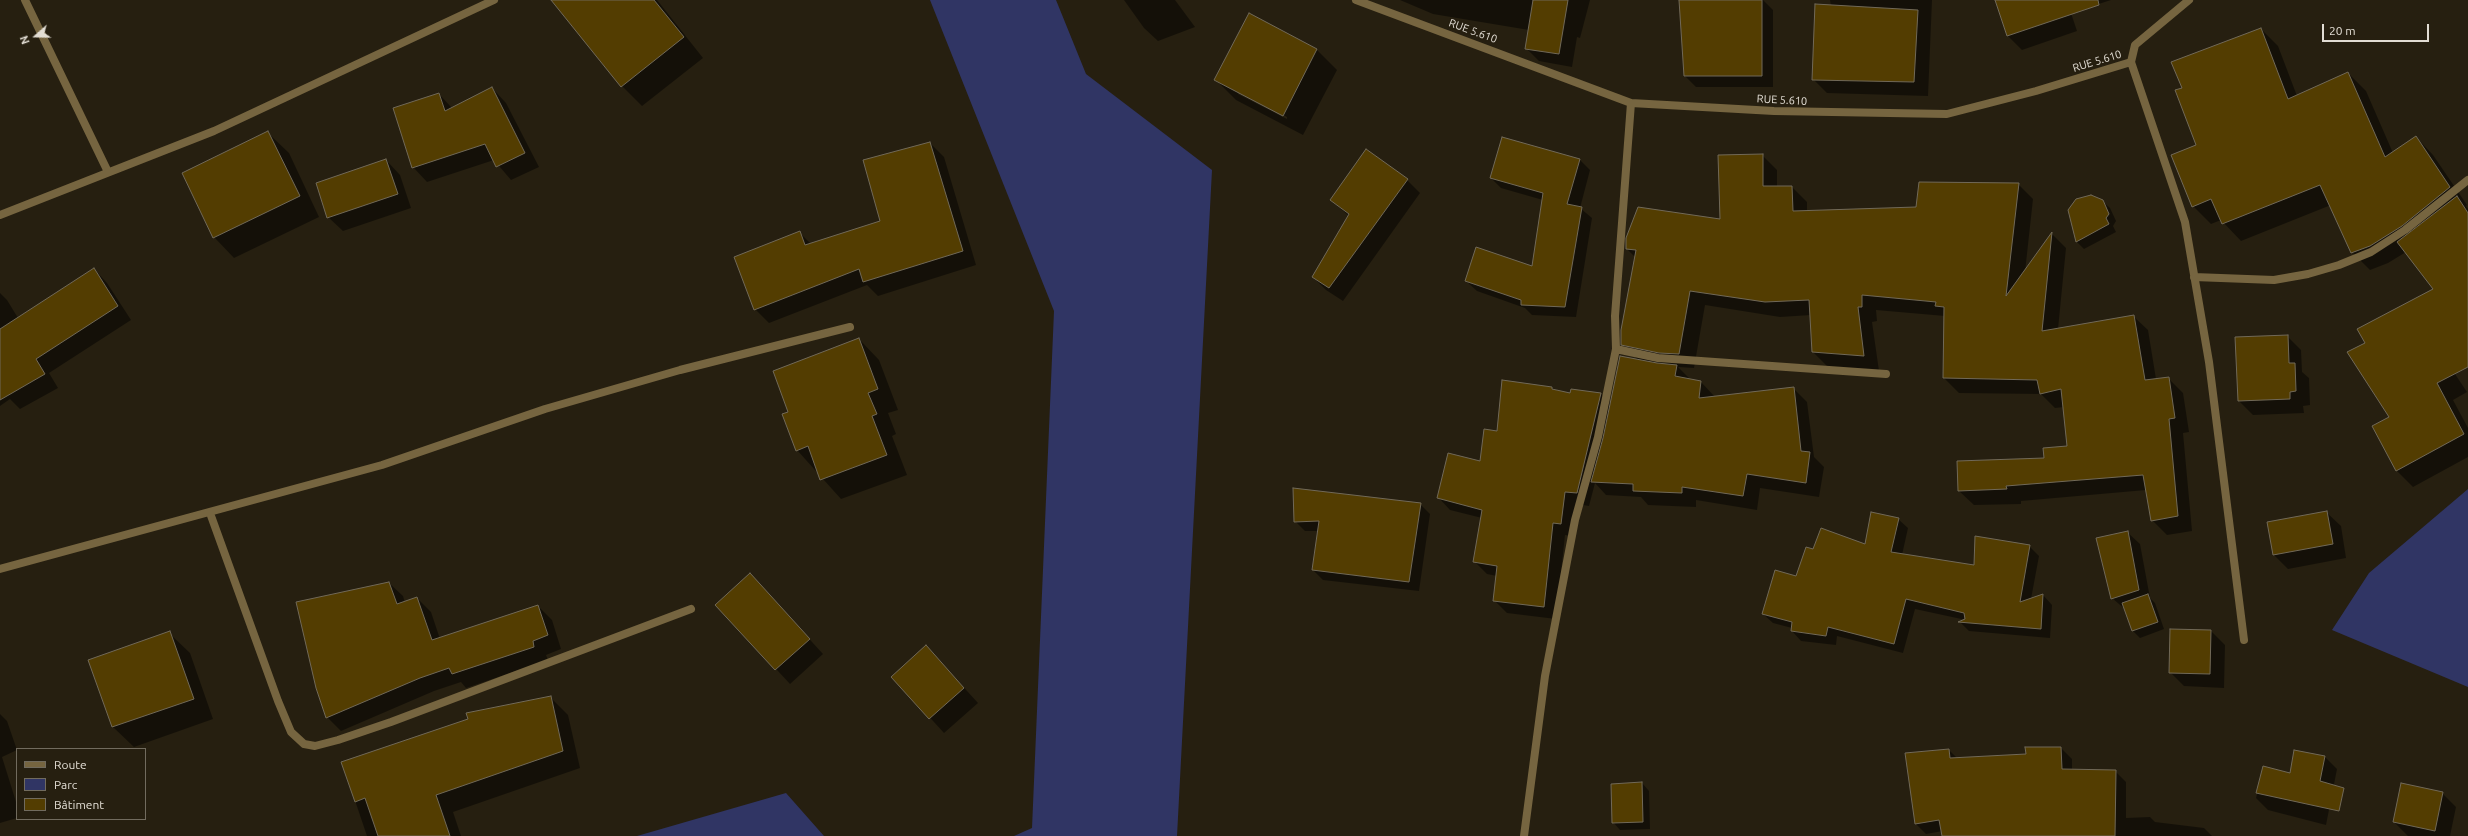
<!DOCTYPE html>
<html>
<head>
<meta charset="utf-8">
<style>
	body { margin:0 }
	#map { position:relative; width:2468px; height:836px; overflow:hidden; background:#261f10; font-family:Ubuntu,sans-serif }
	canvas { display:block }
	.legend { position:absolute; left:16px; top:748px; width:130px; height:72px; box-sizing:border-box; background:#261f10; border:1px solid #716b5e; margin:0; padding:5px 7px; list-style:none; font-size:12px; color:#e2ddd4 }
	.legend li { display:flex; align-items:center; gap:8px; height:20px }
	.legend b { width:20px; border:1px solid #716b5e }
	.north { position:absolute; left:16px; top:16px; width:40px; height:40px; -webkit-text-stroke:3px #261f10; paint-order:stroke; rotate:250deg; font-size:11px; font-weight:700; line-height:16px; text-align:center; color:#e2ddd4 }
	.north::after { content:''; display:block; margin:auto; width:14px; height:18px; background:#e2ddd4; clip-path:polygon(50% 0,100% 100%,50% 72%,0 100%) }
	.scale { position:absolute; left:2322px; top:24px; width:107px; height:18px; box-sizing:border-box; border:2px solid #e2ddd4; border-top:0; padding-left:5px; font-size:12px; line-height:14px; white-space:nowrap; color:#e2ddd4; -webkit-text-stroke:3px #261f10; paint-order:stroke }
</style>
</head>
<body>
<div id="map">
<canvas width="2468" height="836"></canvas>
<ul class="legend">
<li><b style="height:5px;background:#766540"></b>Route</li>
<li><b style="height:11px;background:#303564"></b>Parc</li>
<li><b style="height:11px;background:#533d01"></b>Bâtiment</li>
</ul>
<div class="north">N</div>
<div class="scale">20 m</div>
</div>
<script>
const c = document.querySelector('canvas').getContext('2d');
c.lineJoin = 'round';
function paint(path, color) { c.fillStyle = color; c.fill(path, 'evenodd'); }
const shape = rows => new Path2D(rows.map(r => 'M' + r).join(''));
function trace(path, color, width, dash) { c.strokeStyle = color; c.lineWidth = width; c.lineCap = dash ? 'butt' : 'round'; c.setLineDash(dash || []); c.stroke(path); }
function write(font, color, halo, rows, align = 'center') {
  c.font = font + ' Ubuntu,sans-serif'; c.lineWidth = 3; c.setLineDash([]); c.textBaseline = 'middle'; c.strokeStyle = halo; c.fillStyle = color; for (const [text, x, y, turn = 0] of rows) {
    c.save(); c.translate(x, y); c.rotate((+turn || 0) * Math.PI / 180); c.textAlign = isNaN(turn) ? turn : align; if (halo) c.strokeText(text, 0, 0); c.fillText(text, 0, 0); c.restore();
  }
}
const green = shape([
	[930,0,1056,0,1086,74,1212,170,1177,836,1014,836,1032,828,1054,311],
	[2468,489,2468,687,2332,630,2369,573],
	[786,793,824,836,637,836]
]);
const shadow = shape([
	[568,0,657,0,703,58,642,106,622,86],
	[1124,0,1175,0,1195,27,1158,41,1144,28],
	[1400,0,1590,0,1580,38,1577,37,1572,67,1539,61,1526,48,1529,30,1433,14],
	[1680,0,1763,0,1773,10,1773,87,1696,87,1685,76],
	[1830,0,1932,0,1928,96,1827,93,1813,79,1831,6],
	[1996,0,2111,0,2071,13,2077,31,2022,50,2008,36],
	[2261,29,2278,46,2297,96,2348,73,2366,91,2393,153,2416,137,2433,155,2467,205,2466,206,2468,209,2468,351,2449,365,2467,392,2453,400,2468,428,2468,457,2413,487,2396,470,2390,417,2366,344,2435,289,2406,252,2388,263,2370,270,2352,252,2331,205,2241,241,2221,220,2211,224,2193,206,2197,146,2183,89],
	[1317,50,1337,70,1303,135,1236,100,1216,80],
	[1238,91,1287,117,1287,119,1238,94],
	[492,88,506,103,539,167,511,180,494,160,427,182,413,167,439,94,452,108],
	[268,133,289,153,319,217,234,258,214,237],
	[1502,138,1580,160,1590,170,1580,208,1592,218,1576,317,1532,315,1525,308,1477,291,1466,281,1533,267,1543,200,1501,188,1491,178],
	[930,143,944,157,976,265,878,296,867,285,769,323,755,309,800,233,811,244,881,222],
	[1762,155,1777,170,1777,187,1792,187,1807,202,1807,212,1917,208,2018,184,2033,199,2025,272,2052,234,2066,248,2058,329,2133,316,2148,330,2156,379,2168,378,2183,393,2189,432,2183,433,2192,531,2167,535,2152,520,2146,490,2021,501,2021,504,1974,505,1959,491,2045,459,2069,447,2064,407,2055,408,2041,394,1959,393,1944,378,1945,316,1876,310,1877,321,1872,322,1879,371,1828,367,1813,352,1811,315,1780,317,1705,305,1694,368,1678,367,1691,380,1701,382,1715,397,1793,388,1807,402,1814,457,1824,467,1819,497,1760,488,1757,510,1696,500,1696,507,1648,505,1641,497,1606,495,1595,483,1589,506,1577,504,1573,536,1565,535,1556,619,1507,613,1494,600,1497,576,1487,574,1474,561,1482,518,1450,510,1438,497,1481,462,1498,432,1552,388,1571,395,1572,390,1601,394,1611,405,1639,361,1622,344,1636,258,1627,249,1721,220],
	[386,160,400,175,411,208,343,231,328,217],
	[1407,180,1420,193,1343,301,1326,290,1313,277,1349,216,1331,200],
	[2102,201,2110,208,2116,221,2113,226,2116,232,2084,249,2077,242,2069,210],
	[94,269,107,283,131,320,49,373,58,388,20,409,10,399,0,406,0,293,7,300,18,318],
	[2287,336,2301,350,2302,372,2309,378,2310,405,2303,406,2304,413,2253,415,2239,401],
	[859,339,879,360,898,410,888,413,896,434,892,436,907,475,841,499,797,450,789,413],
	[1420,504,1430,514,1419,591,1323,580,1313,570,1318,531,1305,531,1295,521],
	[2326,512,2341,526,2346,558,2288,569,2274,555],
	[1898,519,1908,528,1902,555,1975,566,2029,546,2039,556,2031,599,2043,595,2052,605,2050,638,1969,631,1960,622,1966,620,1915,609,1903,653,1837,636,1836,645,1801,641,1792,631,1792,628,1773,623,1763,614,1796,577,1814,551,1865,545],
	[2127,532,2140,544,2150,598,2155,603,2164,629,2140,638,2133,631,2126,610,2112,598],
	[750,574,823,654,790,684,717,605],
	[389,583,403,596,405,603,417,598,431,612,440,639,538,606,552,620,561,649,546,655,548,660,466,688,461,682,434,691,341,731,327,717],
	[2211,631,2225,645,2224,688,2184,686,2170,672],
	[169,633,190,653,213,719,134,747,113,727,90,660],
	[926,646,978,703,944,733,893,677],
	[550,697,568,715,580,768,453,812,461,836,367,836,342,762],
	[0,714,7,721,17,750,2,757,17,805,17,818,0,823],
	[2026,748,2061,748,2072,759,2072,770,2115,771,2126,782,2126,818,2150,817,2155,822,2204,828,2212,836,1943,836,1943,831,1926,834,1916,824,1949,750,1958,759,2027,755],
	[2324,756,2337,769,2326,825,2268,810,2256,798,2264,767,2291,774],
	[1642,783,1649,791,1650,829,1620,830,1613,822],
	[2442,793,2456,807,2450,836,2408,836,2394,822]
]);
const building = shape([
	[551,0,654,0,684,37,621,87,551,0],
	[1533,0,1568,0,1559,54,1525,49,1533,0],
	[1679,0,1762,0,1762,76,1684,76,1679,0],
	[1995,0,2098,0,2099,5,2007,36,1995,0],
	[1815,4,1918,10,1914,82,1812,80,1815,4],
	[1249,13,1317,49,1283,116,1214,80,1249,13],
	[2261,28,2288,99,2348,72,2385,157,2416,136,2450,187,2402,226,2370,246,2351,253,2320,185,2222,224,2211,199,2192,207,2171,155,2196,145,2175,90,2182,88,2171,62,2261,28],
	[492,87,525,153,496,167,485,144,412,168,393,108,439,93,445,111,492,87],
	[268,131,300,196,213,238,182,173,268,131],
	[1502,137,1580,159,1567,204,1582,207,1565,307,1521,305,1521,300,1465,281,1476,247,1532,266,1543,193,1490,178,1502,137],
	[930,142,963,251,863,282,859,269,754,310,734,257,800,231,805,245,880,221,863,160,930,142],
	[1366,149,1408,179,1329,288,1312,277,1349,214,1330,200,1366,149],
	[1763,154,1763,186,1792,186,1793,211,1916,207,1919,182,2019,183,2006,296,2052,232,2042,331,2134,315,2145,380,2169,377,2175,418,2169,419,2178,516,2151,521,2143,475,2006,486,2007,489,1958,491,1957,461,2044,458,2043,448,2067,446,2061,389,2040,394,2037,380,1943,378,1944,307,1935,306,1936,302,1862,295,1862,307,1858,307,1864,356,1812,352,1809,300,1765,302,1690,291,1679,354,1659,353,1621,345,1621,330,1636,250,1626,249,1626,238,1638,207,1720,219,1718,155,1763,154],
	[386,159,398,194,327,218,316,183,386,159],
	[2091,195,2103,200,2109,214,2106,218,2109,224,2076,242,2068,210,2076,199,2091,195],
	[2457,196,2468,213,2468,367,2437,383,2464,434,2396,471,2372,426,2389,417,2347,352,2365,343,2357,329,2433,289,2397,242,2457,196],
	[94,268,118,306,36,359,45,374,0,400,0,329,94,268],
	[2288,335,2289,363,2295,363,2296,391,2290,392,2290,399,2238,401,2235,337,2288,335],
	[859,338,878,389,868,393,877,414,872,416,887,455,820,480,808,446,796,451,782,414,788,412,773,371,859,338],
	[1620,356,1657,363,1677,365,1675,376,1701,381,1699,398,1794,387,1801,451,1810,452,1806,483,1747,474,1743,496,1682,487,1682,493,1633,491,1633,484,1591,482,1603,438,1620,356],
	[1502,380,1552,387,1552,389,1570,393,1571,389,1601,393,1577,493,1565,492,1561,524,1553,523,1544,607,1493,601,1497,566,1473,562,1482,510,1437,498,1448,453,1480,461,1484,429,1497,431,1502,380],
	[1293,488,1421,503,1409,582,1312,570,1319,521,1294,522,1293,488],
	[2327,511,2333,544,2273,555,2267,522,2327,511],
	[1871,512,1899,518,1891,552,1974,565,1975,536,2030,545,2020,602,2043,594,2041,629,1958,622,1965,619,1964,613,1906,599,1894,644,1828,627,1826,636,1791,631,1792,622,1762,614,1775,570,1796,576,1806,547,1813,549,1821,528,1865,544,1871,512],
	[2128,531,2139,590,2111,599,2096,538,2128,531],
	[750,573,810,639,775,670,715,605,750,573],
	[389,582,397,604,417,597,432,640,538,605,548,635,533,641,534,647,452,674,449,668,420,678,326,718,316,688,296,602,389,582],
	[2148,594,2158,622,2132,631,2122,603,2148,594],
	[2170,629,2211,630,2210,674,2169,673,2170,629],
	[170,631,194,699,112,727,88,660,170,631],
	[926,645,964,688,929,719,891,677,926,645],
	[551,696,563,751,436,795,450,836,378,836,365,798,355,802,341,762,468,719,466,713,551,696],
	[2025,747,2061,747,2062,769,2116,770,2115,836,1942,836,1939,820,1915,824,1905,753,1949,749,1950,758,2026,754,2025,747],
	[2294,750,2325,756,2320,781,2344,788,2339,811,2256,793,2263,766,2290,773,2294,750],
	[1642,782,1643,822,1612,823,1611,784,1642,782],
	[2401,783,2443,792,2435,831,2393,822,2401,783]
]);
const street = shape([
	[25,0,108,172],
	[1356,0,1631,103,1774,111,1947,114,2036,91,2131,62,2135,45,2189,0],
	[2131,62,2185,222,2209,362,2244,640],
	[0,215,214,131,494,0],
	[2194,277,2274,280,2308,274,2339,265,2371,252,2405,230,2468,180],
	[1616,349,1658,358,1886,374],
	[210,513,278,701,291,732,304,744,315,746,338,740,391,722,691,609],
	[0,569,382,465,545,409,680,370,850,327],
	[1524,836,1545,676,1575,520,1598,437,1616,349,1615,316,1631,103]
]);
const streetNames = [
	["RUE 5.610",1473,31,20],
	["RUE 5.610",2097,61,-17],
	["RUE 5.610",1782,100,3]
];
paint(green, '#303564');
paint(shadow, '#0007');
paint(building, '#533d01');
trace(building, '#716958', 1);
trace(street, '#766540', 8);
write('11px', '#e2ddd4', '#261f10', streetNames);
</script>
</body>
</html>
